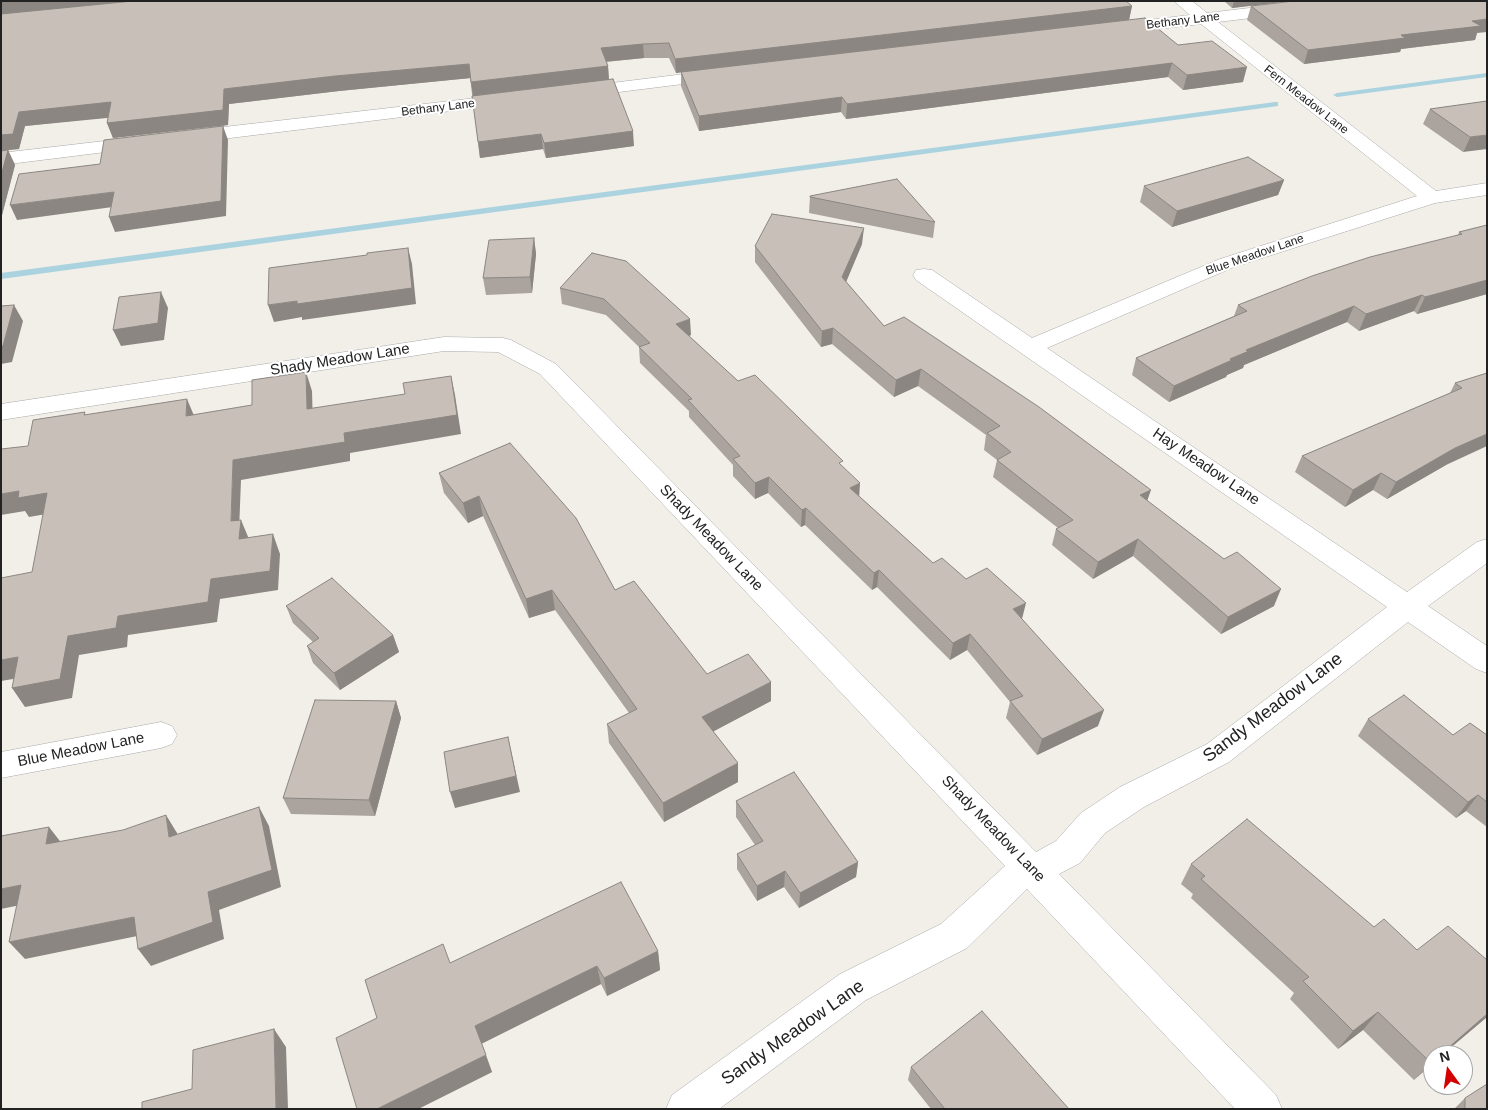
<!DOCTYPE html>
<html>
<head>
<meta charset="utf-8">
<style>
	body { margin:0 }
	#map { position:relative; width:1488px; height:1110px; overflow:hidden; background:#f2efe9; font-family:Helvetica,sans-serif }
	canvas { display:block }
	.frame { position:absolute; inset:0; border:2px solid #222; pointer-events:none }
	.north { position:absolute; left:1423px; top:1045px; width:50px; height:50px; box-sizing:border-box; background:#fff; border:1px solid #a7a7a7; border-radius:50%; rotate:346deg; font-size:14px; font-weight:700; line-height:20px; text-align:center; color:#222 }
	.north::after { content:''; display:block; margin:auto; width:18px; height:22px; background:#d40000; clip-path:polygon(50% 0,100% 100%,50% 72%,0 100%) }
</style>
</head>
<body>
<div id="map">
<canvas width="1488" height="1110"></canvas>
<div class="frame"></div>
<div class="north">N</div>
</div>
<script>
const c = document.querySelector('canvas').getContext('2d');
c.lineJoin = 'round';
const shape = rows => new Path2D(rows.map(r => 'M' + r).join(''));
function paint(path, color) { c.fillStyle = color; c.fill(path, 'evenodd'); }
function trace(path, color, width, dash) { c.strokeStyle = color; c.lineWidth = width; c.lineCap = dash ? 'butt' : 'round'; c.setLineDash(dash || []); c.stroke(path); }
function write(font, color, halo, rows, align = 'center') {
  c.font = font + ' Helvetica,sans-serif'; c.lineWidth = 4; c.setLineDash([]); c.textBaseline = 'middle'; c.strokeStyle = halo; c.fillStyle = color; for (const [text, x, y, turn = 0] of rows) {
    c.save(); c.translate(x, y); c.rotate((+turn || 0) * Math.PI / 180); c.textAlign = isNaN(turn) ? turn : align; if (halo) c.strokeText(text, 0, 0); c.fillText(text, 0, 0); c.restore();
  }
}
const stream = shape([
	[1487,73,1487,77,1337,97,1333,95,1337,93,1487,73],
	[1275,102,1278,102,1278,106,1,279,1,273,1275,102]
]);
const minor = shape([
	[1174,1,1192,1,1207,13,1309,1,1359,1,1356,4,1351,6,1218,22,1436,191,1487,183,1487,195,1435,203,1234,267,1047,348,1407,592,1477,542,1487,539,1487,563,1428,606,1487,646,1487,673,1476,669,1408,622,1229,762,1144,807,1105,833,1080,863,1059,874,1276,1095,1282,1109,1235,1109,1027,889,967,948,866,1000,719,1109,666,1109,672,1095,840,974,941,924,1005,866,540,374,498,352,444,351,1,420,1,404,444,337,503,338,511,340,556,364,1036,852,1056,841,1081,813,1120,787,1207,744,1387,607,916,280,913,275,916,270,924,269,932,270,1032,338,1220,259,1417,196,1201,24,1115,34,1109,32,1107,29,1109,26,1115,24,1190,15,1174,1],
	[717,70,723,71,726,75,723,79,579,97,573,96,570,92,573,88,579,87,717,70],
	[511,94,517,95,520,99,517,103,189,143,182,141,180,137,182,133,189,131,511,94],
	[139,137,146,139,148,143,146,147,1,165,1,153,139,137],
	[161,722,172,726,177,735,172,744,161,748,1,778,1,752,161,722]
]);
const wall = shape([
	[1,1,1132,6,1129,20,1178,45,1243,82,1183,90,1168,77,846,119,841,112,699,131,681,86,681,72,676,73,669,58,644,58,606,62,608,66,609,80,634,146,546,158,543,149,480,158,470,78,339,91,229,104,228,125,113,138,107,123,108,117,25,126,19,149,8,150,15,165,1,219],
	[1224,1,1291,1,1232,8],
	[1251,6,1477,33,1475,40,1401,49,1400,52,1304,64,1247,20],
	[1487,101,1463,152,1423,124,1430,109],
	[1284,180,1278,195,1172,227,1140,202,1144,186],
	[810,196,935,222,933,238,809,213],
	[1487,225,1487,294,1417,314,1414,311,1359,331,1347,322,1244,365,1243,368,1227,375,1226,377,1169,402,1132,375,1136,358,1234,316,1238,305,1458,235,1459,232],
	[534,238,536,254,532,293,486,295,483,278],
	[862,244,846,282,884,326,1147,501,1274,606,1221,634,1133,556,1093,579,1052,545,1056,529,1058,528,993,477,997,460,984,450,986,435,918,386,894,397,832,344,821,347,755,262,755,246],
	[592,253,691,335,689,336,738,381,842,466,859,496,933,563,966,579,1022,619,1098,726,1037,755,1006,718,1010,702,967,650,950,660,877,587,872,590,805,525,801,527,768,493,755,499,733,476,733,465,689,417,689,411,640,363,639,347,606,315,562,304,560,288],
	[1487,373,1446,465,1387,499,1373,490,1345,507,1295,472,1302,456,1450,393,1455,383],
	[510,443,615,590,707,674,771,682,771,701,713,731,738,782,664,822,609,743,607,724,629,713,555,610,529,618,483,516,468,523,444,493,439,473],
	[286,606,393,635,399,652,340,690,313,663,307,646,313,642,293,623],
	[396,701,401,718,375,816,291,814,283,798],
	[1368,719,1453,735,1487,735,1487,827,1466,811,1456,818,1358,736],
	[736,801,858,862,856,877,799,908,784,887,757,901,737,869,737,854,755,845,736,817],
	[1191,864,1374,927,1487,1017,1442,1055,1433,1055,1433,1063,1414,1080,1363,1030,1338,1049,1290,999,1294,993,1191,898,1193,894,1181,884],
	[658,951,660,970,607,996,601,984,481,1044,492,1072,418,1109,357,1109,450,963],
	[911,1067,1069,1109,931,1109,908,1080],
	[1465,1098,1487,1109,1454,1109]
]);
const shadedWall = shape([
	[1,1,139,1,1,16],
	[1234,1,1291,1,1232,8],
	[1132,6,1129,20,676,73,675,59],
	[1487,19,1487,32,1477,33,1475,40,1401,49,1400,52,1304,64,1308,50,1401,35,1472,21],
	[643,44,644,58,602,62,601,48],
	[1172,63,1168,77,846,119,847,104],
	[469,64,471,78,339,91,229,104,228,125,113,138,107,123,224,89,335,76],
	[608,66,609,81,473,96,471,82],
	[1247,67,1243,82,1183,90,1187,75],
	[842,97,841,112,699,131,699,116],
	[111,102,117,117,25,126,19,149,8,150,15,165,1,219,1,135,19,112],
	[223,126,228,140,226,216,115,232,109,217],
	[633,131,634,146,546,158,544,143],
	[541,134,543,149,480,158,478,142],
	[1487,135,1487,149,1463,152,1470,137],
	[1284,180,1278,195,1172,227,1177,211],
	[114,192,120,206,17,220,10,205],
	[864,228,862,244,841,294,842,277],
	[534,238,536,254,532,293,530,277],
	[408,248,412,264,416,304,302,320,302,317,274,322,268,305,297,301],
	[1487,280,1487,294,1417,314,1425,297],
	[161,292,168,308,164,340,121,346,113,330],
	[1422,295,1414,311,1359,331,1366,314],
	[14,305,23,321,12,362,1,364,1,346],
	[1354,306,1347,322,1244,365,1243,368,1227,375,1226,377,1169,402,1174,386,1230,359,1246,350],
	[690,319,691,335,677,340,676,324],
	[833,328,832,344,821,347,822,331],
	[921,369,918,386,894,397,896,380],
	[306,372,312,391,313,428,307,409],
	[451,376,455,395,461,434,350,453,350,461,241,480,239,531,241,520,249,539,247,559,231,521,233,460,344,433],
	[187,399,195,418,186,416],
	[1487,433,1487,446,1446,465,1387,499,1396,482,1455,448],
	[1381,473,1373,490,1345,507,1353,490],
	[769,477,768,493,755,499,755,483],
	[860,483,859,500,850,488],
	[1151,490,1145,507,1140,495],
	[19,491,47,493,58,512,29,517,25,511,1,515,1,494],
	[479,496,483,516,468,523,463,503],
	[806,508,805,525,801,527,802,510],
	[273,534,280,554,278,590,220,599,217,622,128,635,127,647,79,655,72,698,25,707,12,688,68,636,211,579],
	[1138,539,1133,556,1093,579,1098,562],
	[879,570,877,587,872,590,874,573],
	[1281,589,1274,606,1221,634,1228,617],
	[552,590,555,610,529,618,526,599],
	[1026,603,1022,619,1013,609],
	[970,634,967,650,950,660,953,643],
	[393,635,399,652,340,690,334,673],
	[18,657,31,676,1,681,1,660],
	[771,682,771,701,703,737,702,717],
	[396,701,401,718,375,816,369,800],
	[1104,710,1098,726,1037,755,1042,739],
	[508,737,520,792,455,808,450,792],
	[738,763,738,782,664,822,663,803],
	[1478,795,1466,811,1456,818,1468,802],
	[259,807,269,826,281,887,219,910,224,939,151,966,138,949,208,892],
	[166,815,177,833,180,855,169,837],
	[49,827,63,845,46,844],
	[858,862,856,877,799,908,800,893],
	[785,871,784,887,757,901,757,886],
	[21,885,35,902,1,909,1,889],
	[134,917,147,934,25,959,9,942],
	[658,951,660,970,607,996,604,978],
	[597,966,601,984,481,1044,475,1026],
	[1378,1012,1363,1030,1338,1049,1353,1031],
	[1487,1014,1487,1017,1442,1055,1440,1055],
	[274,1029,286,1047,288,1109,276,1109],
	[486,1055,492,1072,418,1109,377,1109],
	[1433,1061,1433,1063,1414,1080]
]);
const building = shape([
	[133,1,1126,1,1132,6,675,59,669,43,643,44,601,48,608,66,471,82,469,64,335,76,224,89,223,110,107,123,111,102,19,112,13,134,1,135,1,14,133,1],
	[1294,1,1487,1,1487,19,1472,21,1481,26,1401,35,1405,38,1308,50,1251,6,1294,1],
	[1145,18,1178,45,1212,41,1247,67,1187,75,1172,63,847,104,842,97,699,116,681,72,1145,18],
	[613,79,633,131,544,143,541,134,478,142,472,96,613,79],
	[1487,101,1487,135,1470,137,1430,109,1487,101],
	[223,126,221,201,109,217,114,192,10,205,19,174,100,164,104,140,223,126],
	[8,150,1,176,1,151,8,150],
	[1248,157,1284,180,1177,211,1144,186,1248,157],
	[897,179,935,222,810,197,810,196,897,179],
	[772,214,864,228,842,277,884,326,904,317,1039,407,1151,490,1140,495,1224,559,1237,552,1281,589,1228,617,1138,539,1098,562,1056,529,1073,520,997,460,1011,452,987,433,1000,426,921,369,896,380,833,328,822,331,755,246,772,214],
	[1487,225,1487,280,1425,297,1422,295,1366,314,1354,306,1246,350,1249,351,1230,359,1232,360,1174,386,1136,358,1247,311,1238,305,1312,276,1370,257,1462,234,1459,232,1487,225],
	[534,238,530,277,483,278,489,240,534,238],
	[408,248,412,288,297,304,297,301,268,305,269,268,367,255,367,253,408,248],
	[592,253,626,261,690,319,676,324,738,381,755,375,843,461,839,463,860,483,850,488,933,563,942,558,966,579,987,568,1026,603,1013,609,1104,710,1042,739,1010,701,1023,696,970,634,953,643,879,570,874,573,806,508,802,510,769,477,755,483,733,459,740,456,688,400,692,399,639,347,650,343,604,299,560,288,592,253],
	[161,292,158,323,113,330,119,297,161,292],
	[14,305,3,346,1,346,1,306,14,305],
	[306,372,307,409,405,394,403,383,451,376,457,415,344,433,345,442,233,460,231,521,241,520,239,539,273,534,270,571,211,579,208,602,118,616,116,628,68,636,60,679,12,688,18,657,1,660,1,578,32,572,47,493,18,498,19,491,1,494,1,449,28,446,33,420,85,412,84,415,187,399,186,416,252,405,252,380,306,372],
	[1487,373,1487,434,1455,448,1396,482,1381,473,1353,490,1302,456,1462,388,1455,383,1487,373],
	[510,443,576,518,615,590,634,581,707,674,748,654,771,682,702,717,738,763,663,803,607,724,637,709,552,590,526,599,479,496,463,503,439,473,510,443],
	[332,578,393,635,334,673,307,646,319,638,286,606,332,578],
	[1404,695,1453,735,1470,723,1487,735,1487,802,1478,795,1468,802,1368,719,1404,695],
	[315,700,396,701,369,800,283,798,315,700],
	[508,737,516,776,450,792,444,752,508,737],
	[794,772,858,862,800,893,785,871,757,886,737,854,763,841,736,801,794,772],
	[259,807,272,870,208,892,213,922,138,949,134,917,9,942,21,885,1,889,1,836,49,827,46,844,123,830,166,815,169,837,259,807],
	[1247,819,1374,927,1384,919,1417,950,1448,926,1487,960,1487,1014,1440,1055,1433,1055,1433,1061,1431,1063,1378,1012,1353,1031,1303,981,1309,977,1201,879,1205,876,1191,864,1247,819],
	[621,882,658,951,604,978,597,966,475,1026,486,1055,377,1109,357,1109,336,1038,377,1018,365,980,443,944,450,963,621,882],
	[982,1011,1069,1109,945,1109,911,1067,982,1011],
	[274,1029,276,1109,142,1109,142,1102,192,1089,193,1050,274,1029],
	[1487,1084,1487,1109,1465,1109,1465,1098,1487,1084]
]);
const farStreetnames = [
	["Bethany Lane",1183,21,-7],
	["Fern Meadow Lane",1306,100,38],
	["Bethany Lane",438,108,-7],
	["Blue Meadow Lane",1255,255,-19]
];
const streetNames = [
	["Shady Meadow Lane",340,360,-9],
	["Hay Meadow Lane",1206,467,34],
	["Shady Meadow Lane",711,538,46],
	["Blue Meadow Lane",81,750,-11],
	["Shady Meadow Lane",993,829,46]
];
const nearStreetnames = [
	["Sandy Meadow Lane",1273,708,-37],
	["Sandy Meadow Lane",793,1033,-35]
];
paint(stream, '#aad3df');
trace(minor, '#a9a9a9', 1);
paint(minor, '#fff');
paint(wall, '#aba49e');
paint(shadedWall, '#8b8681');
paint(building, '#c7bfb8');
trace(building, '#8b8681', 1);
write('12px', '#222', '#fff', farStreetnames);
write('15px', '#222', '#fff', streetNames);
write('18px', '#222', '#fff', nearStreetnames);
</script>
</body>
</html>
